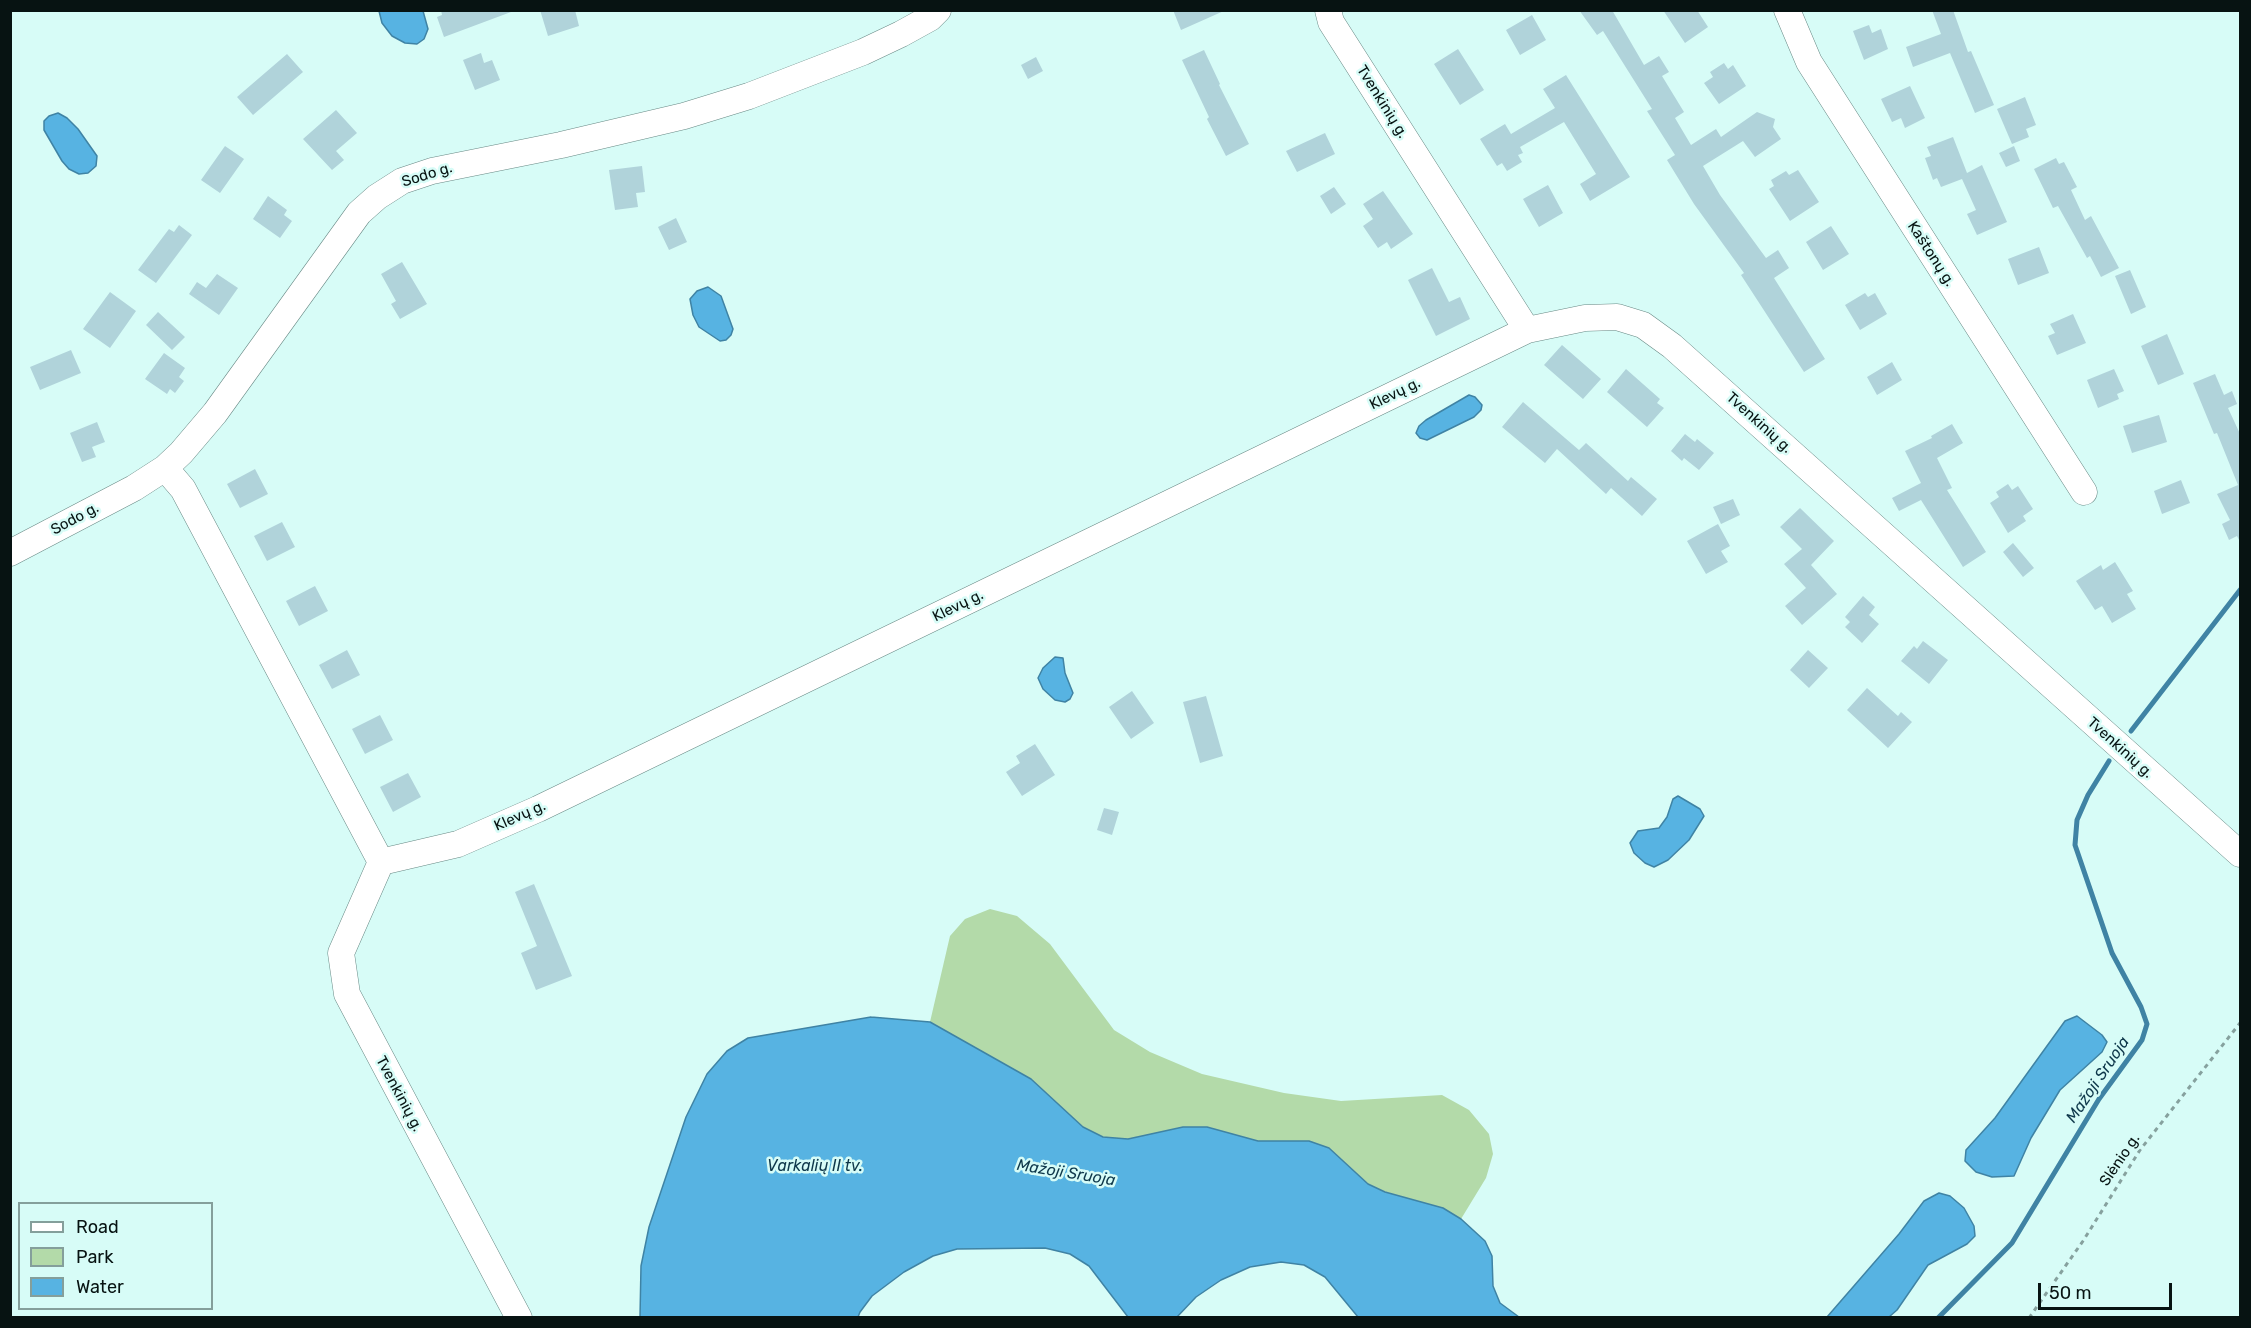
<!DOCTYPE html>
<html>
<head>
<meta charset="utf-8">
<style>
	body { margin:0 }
	#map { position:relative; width:2251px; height:1328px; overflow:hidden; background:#d7fcf7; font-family:Rubik,sans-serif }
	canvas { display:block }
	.frame { position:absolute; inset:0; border:12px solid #071312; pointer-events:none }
	.legend { position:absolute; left:18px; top:1202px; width:195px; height:108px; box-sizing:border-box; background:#d7fcf7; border:2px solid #849f9b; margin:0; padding:8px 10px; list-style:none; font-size:18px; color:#071312 }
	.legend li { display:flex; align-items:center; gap:12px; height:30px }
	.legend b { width:30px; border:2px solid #849f9b }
	.scale { position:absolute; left:2038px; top:1283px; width:134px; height:27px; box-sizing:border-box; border:3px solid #071312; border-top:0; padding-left:8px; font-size:18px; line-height:21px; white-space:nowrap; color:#071312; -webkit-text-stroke:4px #d7fcf7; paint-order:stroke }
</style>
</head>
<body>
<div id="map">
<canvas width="2251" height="1328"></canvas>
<div class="frame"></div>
<ul class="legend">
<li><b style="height:8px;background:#fff"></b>Road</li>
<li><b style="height:16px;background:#b3daa9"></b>Park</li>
<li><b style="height:16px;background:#57b3e2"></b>Water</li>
</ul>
<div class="scale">50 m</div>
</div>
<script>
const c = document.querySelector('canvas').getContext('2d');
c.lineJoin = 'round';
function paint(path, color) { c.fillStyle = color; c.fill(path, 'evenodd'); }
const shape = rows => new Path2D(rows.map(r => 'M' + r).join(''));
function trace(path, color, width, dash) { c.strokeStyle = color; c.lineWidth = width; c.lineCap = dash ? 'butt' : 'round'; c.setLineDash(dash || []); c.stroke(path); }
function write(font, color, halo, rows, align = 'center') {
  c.font = font + ' Rubik,sans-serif'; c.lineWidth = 5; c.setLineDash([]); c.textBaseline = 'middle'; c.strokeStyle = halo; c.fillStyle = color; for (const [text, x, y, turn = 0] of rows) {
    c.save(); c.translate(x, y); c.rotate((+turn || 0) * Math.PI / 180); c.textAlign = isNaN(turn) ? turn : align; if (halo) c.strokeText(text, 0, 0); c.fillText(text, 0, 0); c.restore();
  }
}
const green = shape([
	[990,909,1017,916,1050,944,1114,1030,1150,1052,1202,1074,1284,1093,1341,1101,1442,1095,1469,1110,1489,1134,1493,1154,1486,1178,1461,1219,1443,1208,1385,1192,1368,1184,1329,1148,1309,1141,1258,1141,1207,1127,1183,1127,1128,1139,1103,1137,1083,1127,1031,1079,930,1022,950,936,965,919]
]);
const water = shape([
	[379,11,423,11,428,29,424,39,417,44,405,43,392,36,382,23,379,11],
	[58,113,67,118,78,129,97,156,96,166,88,173,79,174,69,169,62,161,44,130,44,121,49,116,58,113],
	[708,287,721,296,733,329,731,335,726,340,720,341,699,327,693,315,690,299,697,291,708,287],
	[1469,395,1475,397,1482,405,1481,410,1474,417,1427,440,1420,438,1416,433,1419,426,1426,420,1469,395],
	[1055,657,1063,658,1065,673,1073,693,1070,699,1065,702,1055,700,1043,689,1038,678,1043,668,1055,657],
	[1678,796,1700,809,1704,816,1689,840,1668,860,1654,867,1645,863,1634,853,1630,843,1638,831,1659,828,1667,817,1673,799,1678,796],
	[2077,1016,2102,1035,2107,1042,2102,1052,2060,1090,2031,1138,2014,1176,1992,1177,1976,1172,1965,1161,1966,1150,1995,1118,2065,1021,2077,1016],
	[871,1017,930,1022,1031,1079,1083,1127,1103,1137,1128,1139,1183,1127,1207,1127,1258,1141,1309,1141,1329,1148,1368,1184,1385,1192,1443,1208,1461,1219,1485,1241,1492,1256,1493,1286,1500,1303,1519,1317,1358,1317,1325,1277,1304,1265,1281,1262,1250,1267,1221,1280,1196,1297,1177,1317,1128,1317,1089,1266,1070,1254,1045,1248,957,1249,933,1256,904,1272,872,1296,860,1312,858,1317,640,1317,641,1266,649,1227,686,1117,707,1074,727,1051,748,1038,871,1017],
	[1939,1193,1950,1196,1964,1208,1974,1226,1975,1236,1967,1244,1928,1265,1897,1310,1889,1317,1827,1317,1899,1234,1924,1201,1939,1193]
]);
const stream = shape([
	[2131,731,2240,590],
	[1938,1318,2012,1243,2099,1099,2142,1040,2147,1024,2141,1007,2112,953,2075,845,2077,820,2088,795,2109,761]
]);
const building = shape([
	[441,10,511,10,511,12,444,37,437,17,442,15],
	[540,10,575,10,579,26,548,36],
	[1173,10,1226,10,1181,30],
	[1579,10,1612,10,1644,65,1659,56,1669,72,1662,76,1684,112,1675,118,1691,145,1716,129,1721,137,1757,112,1775,119,1773,127,1781,139,1755,157,1743,141,1703,166,1720,195,1766,258,1778,250,1789,268,1774,278,1825,359,1804,372,1741,275,1744,273,1694,204,1667,160,1675,155,1647,111,1652,109,1603,31,1597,35],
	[1663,10,1697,10,1708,27,1685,43],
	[1932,10,1953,10,1968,52,1971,51,1994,105,1975,113,1950,53,1913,67,1906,47,1941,34],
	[1532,15,1546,40,1520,55,1506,30],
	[1869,25,1872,33,1881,29,1888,49,1864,60,1853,31],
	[1458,49,1484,90,1460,105,1434,64],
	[1204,50,1220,84,1219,85,1249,144,1226,156,1207,119,1209,117,1182,60],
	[481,53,484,63,492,60,500,80,475,90,463,60],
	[287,54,303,72,253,115,237,97],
	[1036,57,1043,71,1028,79,1021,65],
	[1724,63,1728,69,1733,65,1746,86,1719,104,1704,83,1713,77,1710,72],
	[1566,75,1630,177,1590,201,1580,184,1596,174,1564,122,1520,147,1523,153,1518,155,1522,162,1507,171,1502,163,1497,166,1480,139,1505,124,1511,134,1555,108,1543,89],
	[1910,86,1925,118,1905,128,1901,118,1892,122,1881,99],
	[2025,97,2036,125,2026,129,2029,137,2012,144,1997,109],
	[336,110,357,133,336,151,344,160,332,170,303,139],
	[1325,133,1335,154,1297,172,1286,151],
	[1953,137,1967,173,1982,165,2007,222,1977,235,1967,214,1976,210,1962,179,1941,187,1937,178,1933,180,1925,158,1931,156,1927,147],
	[225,146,244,159,220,193,201,180],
	[2014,146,2020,161,2006,167,1999,153],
	[2056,158,2059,164,2064,162,2077,187,2071,190,2085,220,2091,216,2119,268,2101,277,2090,256,2087,258,2058,206,2053,208,2034,169],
	[642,166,645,192,636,193,638,207,615,210,609,170],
	[1798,170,1819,202,1790,221,1769,189,1774,186,1771,180,1786,171,1789,175],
	[1548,185,1563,213,1539,227,1523,199],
	[1334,187,1346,204,1331,214,1320,196],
	[1383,191,1413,234,1391,249,1387,242,1378,248,1363,226,1373,219,1363,204],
	[268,196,287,210,284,215,292,221,280,238,253,219],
	[676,218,687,242,669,250,658,227],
	[179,225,192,235,156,283,138,270,169,229,174,232],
	[1831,226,1849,254,1823,270,1806,242],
	[2039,247,2049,273,2018,285,2008,259],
	[402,262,427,304,400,319,391,304,396,301,381,274],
	[1432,268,1449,302,1460,297,1470,319,1436,336,1408,280],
	[2130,270,2146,307,2131,314,2115,276],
	[217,274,238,288,219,315,189,294,197,282,206,288],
	[110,292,136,311,110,348,83,329],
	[1865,293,1868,297,1875,293,1887,314,1860,330,1845,305],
	[158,312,185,337,172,350,146,325],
	[2073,314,2086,343,2057,355,2048,336,2055,333,2050,324],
	[2167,334,2184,374,2158,385,2141,346],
	[1562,345,1601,379,1583,399,1544,365],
	[71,350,81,373,40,390,30,367],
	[164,353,185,368,179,377,184,381,175,393,170,389,167,394,145,379],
	[1892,362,1902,380,1877,395,1867,377],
	[1626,369,1660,399,1657,403,1664,408,1647,427,1607,392],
	[2114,369,2124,391,2117,394,2119,399,2098,408,2087,380],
	[2215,374,2224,395,2232,391,2237,404,2228,408,2241,436,2241,544,2237,536,2229,540,2222,524,2230,520,2217,494,2238,485,2217,433,2214,434,2193,383],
	[1523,402,1579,450,1586,443,1628,481,1631,477,1657,499,1642,516,1611,488,1606,494,1557,449,1545,463,1502,427],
	[2159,415,2167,442,2132,453,2123,426],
	[97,422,105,442,92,447,96,457,82,462,70,433],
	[1952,424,1963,443,1937,458,1952,488,1947,490,1986,552,1963,567,1921,500,1899,511,1892,498,1921,483,1905,451,1932,438,1931,436],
	[1685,434,1695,442,1697,439,1714,453,1699,470,1684,458,1682,461,1671,451],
	[255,469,268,494,240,508,227,484],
	[2181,480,2190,503,2162,514,2154,491],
	[2008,484,2012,490,2018,486,2033,509,2023,516,2026,521,2008,533,1990,503,1999,497,1996,492],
	[1733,499,1740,515,1721,524,1713,507],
	[1800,508,1834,541,1811,565,1837,594,1802,625,1785,606,1806,588,1784,564,1802,549,1780,527],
	[282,522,295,547,267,561,254,536],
	[1718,524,1730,546,1721,551,1728,562,1706,574,1687,541],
	[2013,543,2034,568,2023,577,2003,552],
	[2115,562,2133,591,2127,594,2136,609,2112,623,2102,606,2095,610,2076,581,2101,565,2103,570],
	[315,586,328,611,299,626,286,601],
	[1863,596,1875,607,1869,615,1879,624,1862,643,1845,627,1850,622,1845,617],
	[1923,641,1948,660,1929,684,1901,661,1914,646,1917,649],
	[347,650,360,675,332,689,319,665],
	[1808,650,1828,668,1809,688,1790,670],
	[1867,688,1898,716,1901,712,1912,722,1888,748,1847,710],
	[1132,691,1154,723,1131,739,1109,707],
	[1206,696,1223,756,1200,763,1183,702],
	[380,715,393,740,365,754,352,729],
	[1035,744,1055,775,1022,796,1006,772,1020,763,1016,756],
	[408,773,421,797,393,812,380,787],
	[1104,808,1119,812,1112,835,1097,830],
	[534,884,572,976,536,990,521,953,537,946,515,892]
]);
const path = shape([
	[2029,1318,2083,1241,2140,1150,2240,1023]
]);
const minor = shape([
	[1328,10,1331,22,1527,330,1585,318,1617,317,1643,325,1672,346,2240,854],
	[1787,10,1809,62,2084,492],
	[165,468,183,489,381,862],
	[10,553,134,488,165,468,181,453,215,413,359,213,377,197,402,181,432,171,561,145,684,116,749,96,863,52,901,34,930,18,938,10],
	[381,862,458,844,538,809,1527,330],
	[381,862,341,953,347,994,519,1318]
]);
const streetNames = [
	["Tvenkinių g.",1382,102,58],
	["Sodo g.",427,175,-17],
	["Kaštonų g.",1931,254,57],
	["Klevų g.",1395,394,-26],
	["Tvenkinių g.",1759,423,42],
	["Sodo g.",75,519,-28],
	["Klevų g.",958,606,-26],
	["Tvenkinių g.",2120,748,42],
	["Klevų g.",520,816,-24],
	["Tvenkinių g.",399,1094,62],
	["Slėnio g.",2120,1160,-56]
];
const waterNames = [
	["Mažoji Sruoja",2098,1080,-56],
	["Varkalių II tv.",815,1166],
	["Mažoji Sruoja",1066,1173,9]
];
paint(green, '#b3daa9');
paint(water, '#57b3e2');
trace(water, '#3f83a4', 1.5);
trace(stream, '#3f83a4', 5);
paint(building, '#b0d3da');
trace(minor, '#688985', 27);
trace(path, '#86a19e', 3, [4.5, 4.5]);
trace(minor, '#fff', 26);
write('15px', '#071312', '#d7fcf7', streetNames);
write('italic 16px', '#0f384b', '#d7fcf7', waterNames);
</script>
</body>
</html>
